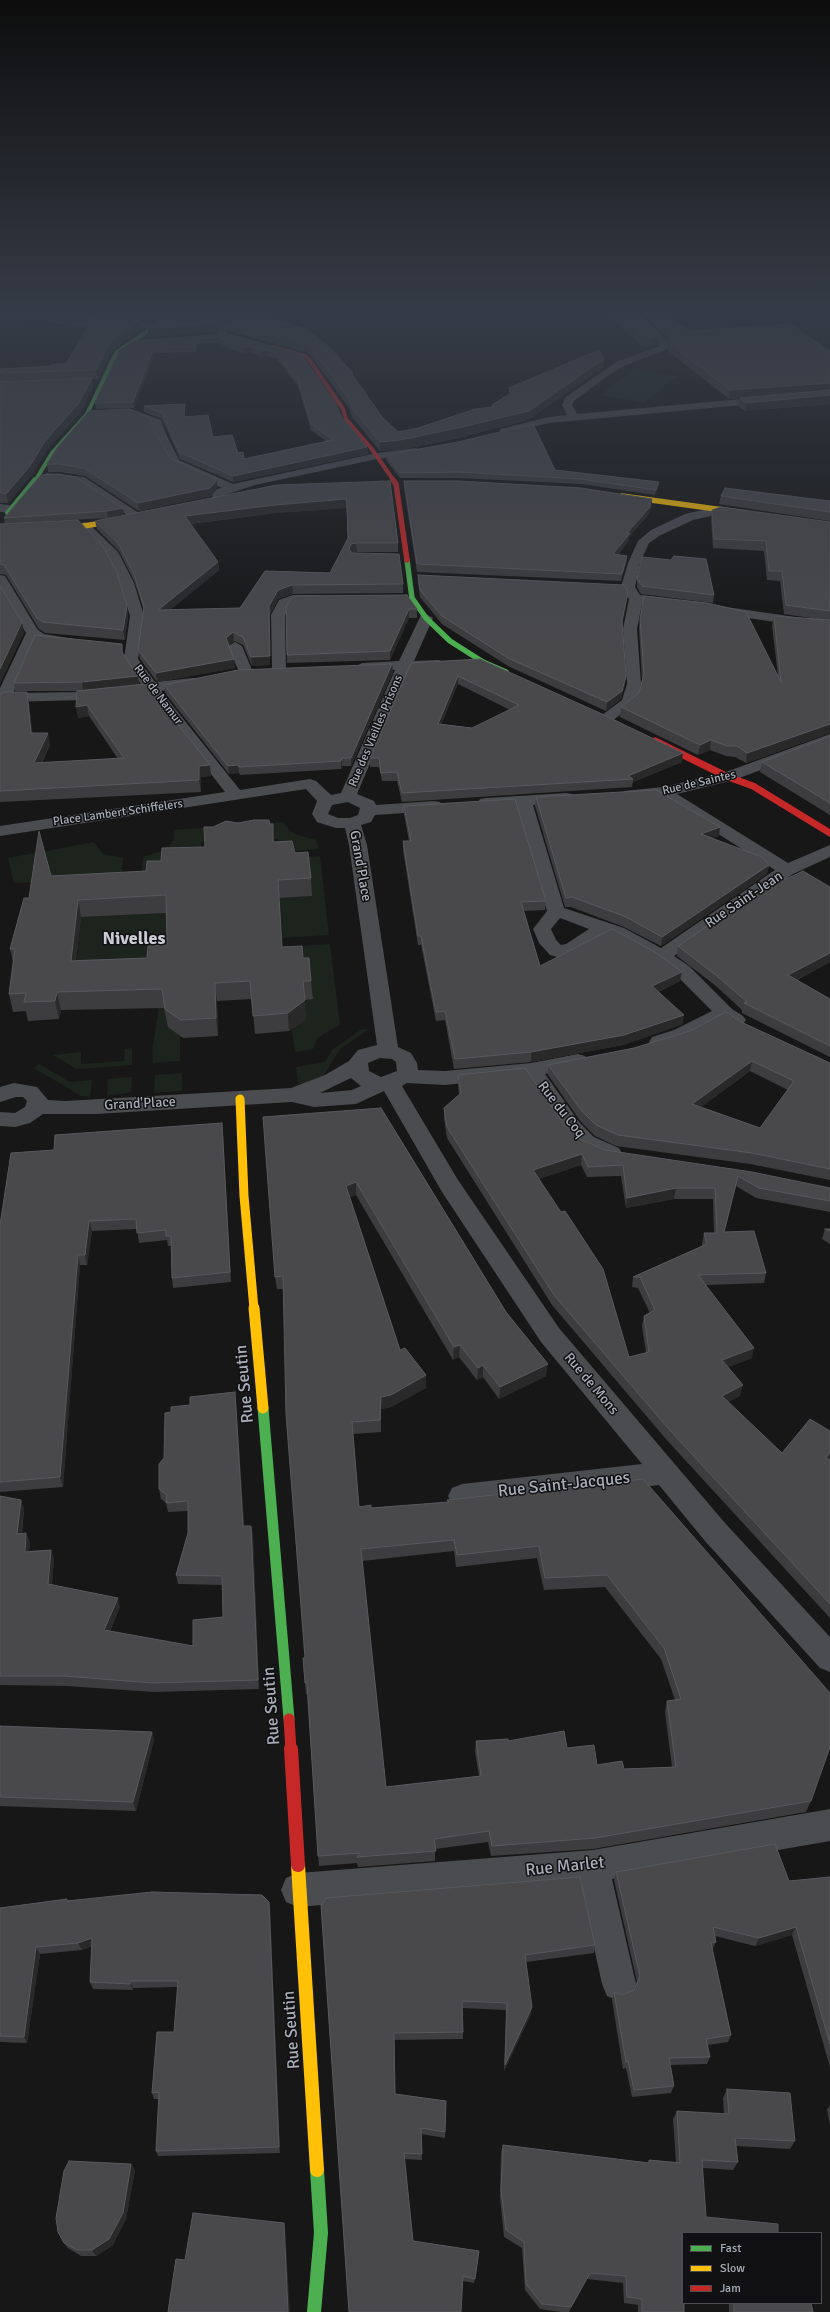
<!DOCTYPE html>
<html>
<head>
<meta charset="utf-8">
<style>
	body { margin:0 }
	#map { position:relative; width:830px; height:2312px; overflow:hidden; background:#171717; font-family:Signika,sans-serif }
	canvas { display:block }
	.legend { position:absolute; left:682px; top:2232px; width:140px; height:72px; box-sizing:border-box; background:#111113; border:1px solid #4d4f55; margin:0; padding:5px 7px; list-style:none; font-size:12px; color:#a8adb8 }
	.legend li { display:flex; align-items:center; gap:8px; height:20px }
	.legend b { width:20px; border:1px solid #4d4f55 }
</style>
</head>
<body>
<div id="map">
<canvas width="830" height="2312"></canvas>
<ul class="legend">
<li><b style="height:5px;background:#4caf50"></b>Fast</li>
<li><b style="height:5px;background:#ffc107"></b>Slow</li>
<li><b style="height:5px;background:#c62828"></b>Jam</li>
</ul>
</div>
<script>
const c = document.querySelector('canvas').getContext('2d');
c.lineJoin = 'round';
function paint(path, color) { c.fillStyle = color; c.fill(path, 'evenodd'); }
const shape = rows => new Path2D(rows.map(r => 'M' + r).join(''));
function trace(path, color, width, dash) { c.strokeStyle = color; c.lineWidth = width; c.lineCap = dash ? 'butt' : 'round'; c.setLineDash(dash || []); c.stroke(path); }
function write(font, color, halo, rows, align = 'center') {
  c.font = font + ' Signika,sans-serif'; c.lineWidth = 3; c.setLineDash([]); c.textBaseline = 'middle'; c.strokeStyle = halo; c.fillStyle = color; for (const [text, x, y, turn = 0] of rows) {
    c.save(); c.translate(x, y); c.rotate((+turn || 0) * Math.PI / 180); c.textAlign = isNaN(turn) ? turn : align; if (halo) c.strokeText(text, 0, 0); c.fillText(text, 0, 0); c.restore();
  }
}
const green = shape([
	[635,369,678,376,644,403,599,395],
	[283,822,290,831,298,835,316,840,319,849,278,852,278,839,275,839,274,834,201,842,201,861,160,872,142,873,143,857,161,851,169,846,174,839,174,830],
	[94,842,103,854,123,858,121,879,14,883,8,858],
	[320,856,329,935,282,938,279,898,312,896,293,858],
	[169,913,169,963,75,979,81,917],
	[330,944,340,1025,323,1034,317,1039,313,1049,295,1052,291,1023,302,1022,306,1018,305,1014,287,1000,313,999,310,976,283,965,282,947],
	[185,1006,180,1030,180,1061,153,1063,152,1051,159,1008],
	[362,1029,368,1030,340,1049,324,1075,306,1083,298,1084,296,1067,325,1062,332,1050],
	[132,1048,132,1065,77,1069,53,1055,81,1052,81,1064,124,1061,125,1049],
	[39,1064,70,1082,92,1080,90,1097,81,1096,34,1068],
	[182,1073,182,1091,154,1093,155,1075],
	[132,1077,131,1091,128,1093,107,1096,108,1079]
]);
const street = shape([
	[629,314,639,314,665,338,669,345,665,350,624,366,606,377,574,401,572,405,577,414,830,391,830,397,549,423,504,434,500,433,500,429,549,417,567,415,562,405,566,397,616,362,659,346,658,341,629,314],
	[248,316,253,319,251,321,227,330,226,333,230,336,228,338,222,338,216,334,220,326,248,316],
	[110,318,154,323,159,326,154,329,107,323,107,319,110,318],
	[131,409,161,420,167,436,179,460,233,484,377,453,416,448,422,451,416,454,377,459,255,485,225,495,222,502,218,503,214,502,212,495,217,489,222,488,171,464,155,436,152,424,130,415,121,416,116,413,117,411,131,409],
	[47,473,84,477,145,517,143,520,135,520,77,482,43,478,41,476,47,473],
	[0,504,16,506,18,509,12,513,0,512,0,504],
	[720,506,726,510,724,513,693,520,659,536,649,543,640,563,635,587,640,595,673,599,680,603,673,607,642,604,637,629,641,684,637,702,612,721,602,721,599,718,602,715,622,700,627,684,623,629,629,599,621,587,628,563,638,541,651,530,685,514,720,506],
	[84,522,88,523,118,552,134,583,144,616,138,659,155,682,193,678,198,679,200,682,198,685,161,691,240,790,310,779,316,781,331,795,341,793,395,670,362,671,355,667,362,663,399,661,421,615,426,614,433,618,414,661,439,660,446,664,439,668,410,669,357,794,374,801,376,805,434,801,440,802,442,806,440,810,434,811,375,815,371,822,361,825,367,845,398,1047,411,1053,417,1063,418,1070,445,1071,531,1063,578,1054,585,1056,588,1061,585,1066,545,1074,580,1123,594,1137,619,1148,622,1153,619,1158,611,1161,578,1147,564,1133,525,1077,445,1085,407,1083,402,1086,458,1180,559,1328,725,1523,830,1637,830,1672,820,1668,705,1541,659,1485,462,1508,452,1504,448,1496,452,1488,462,1484,642,1464,541,1342,442,1192,384,1091,356,1104,314,1107,292,1102,96,1114,43,1114,30,1123,15,1127,0,1126,0,1112,15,1113,25,1107,27,1101,23,1097,16,1097,0,1102,0,1087,14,1083,37,1087,48,1100,65,1101,291,1088,325,1075,349,1061,358,1050,377,1045,349,845,345,828,336,828,317,822,312,814,317,801,306,789,0,836,0,826,225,792,147,692,83,700,6,702,0,705,0,688,26,633,0,590,0,575,5,576,38,630,44,634,68,638,70,641,63,645,36,641,13,693,83,692,141,684,124,659,130,616,120,583,107,557,78,526,84,522],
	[348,802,360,808,358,815,350,818,338,818,328,814,332,805,348,802],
	[380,1058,392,1059,396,1062,397,1071,381,1077,369,1071,368,1063,380,1058],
	[351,1078,361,1086,352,1090,320,1093,351,1078],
	[293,595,319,595,326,599,319,603,295,603,290,606,285,615,286,670,279,674,272,670,271,615,279,600,293,595],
	[719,606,830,622,830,630,714,613,712,610,714,607,719,606],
	[235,642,242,646,253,672,251,675,241,675,239,672,228,646,235,642],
	[830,734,830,744,734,780,677,794,788,863,830,845,830,857,793,874,674,956,689,966,732,1009,743,1016,746,1020,743,1024,736,1026,724,1021,688,1040,659,1048,652,1047,649,1042,652,1037,674,1030,712,1011,675,974,655,960,610,936,606,934,578,953,557,957,550,955,539,943,533,929,547,911,516,806,486,808,480,807,478,803,480,799,486,798,566,793,572,794,574,798,572,802,533,805,564,908,624,928,661,948,775,870,660,797,630,799,624,797,622,794,624,791,663,787,723,773,830,734],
	[560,918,589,929,566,944,561,945,556,940,551,929,560,918],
	[830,1809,830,1841,612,1879,636,1984,631,1996,619,2001,607,1996,602,1984,580,1883,298,1907,286,1902,281,1890,286,1878,298,1873,593,1850,830,1809]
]);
const fastFar3 = shape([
	[35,481,52,453,87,414,116,353,172,314]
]);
const fastFar2 = shape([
	[8,513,35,480],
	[407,560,412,598,426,618,450,641,483,662,506,672]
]);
const fastFar1 = shape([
	[263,1408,289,1719]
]);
const fast = shape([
	[314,2312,321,2233,317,2170]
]);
const slowFar3 = shape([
	[622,496,745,513],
	[0,530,84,526,126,519]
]);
const slowFar2 = shape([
	[240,1099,244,1196,254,1309]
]);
const slowFar1 = shape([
	[254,1308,263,1408]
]);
const slow = shape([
	[298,1865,317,2170]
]);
const jamFar4 = shape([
	[274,347,305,356,310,361,343,409,346,419,371,448,394,481]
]);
const jamFar3 = shape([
	[393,480,396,484,407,560]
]);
const jamFar2 = shape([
	[655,741,728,777,753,786,830,833]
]);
const jamFar1 = shape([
	[289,1719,291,1750]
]);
const jam = shape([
	[291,1749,298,1865]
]);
const wall = shape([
	[0,314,79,314,140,321,141,329,112,350,98,379,92,379,93,387,81,412,47,450,32,475,8,503,0,503,0,369,52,366,66,364,88,327,0,318],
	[90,314,162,314,152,321],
	[165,314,262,314,260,316,307,329,353,373,353,376,383,418,398,432,418,428,492,407,492,405,509,395,509,388,604,359,603,367,528,420,458,438,400,450,380,451,352,417,349,408,309,353,229,331,229,323,249,315,220,325,216,331,149,336,148,328],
	[607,314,636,314,658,336,657,344,649,347,642,346],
	[642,314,668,314,688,331,830,351,830,404,745,411,739,407,740,398,770,396,729,399,667,350,668,342,668,341,666,337],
	[227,334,301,354,341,416,367,447,368,454,233,482,180,459,162,419,144,412,144,406,185,411,185,417,213,437,238,453,244,459,326,441,311,430,298,386,277,359,267,356,261,357,251,352,243,354,218,343,198,344,196,352,155,353,134,408,96,409,95,403,120,350],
	[153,429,170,458,217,487,211,496,139,511,85,476,60,472,48,472,47,464],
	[386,455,555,470,658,487,655,495,581,484,459,478,400,478,386,460],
	[41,475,124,514,108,518,33,522,127,606,128,616,125,640,45,633,39,629,6,575,0,574,0,524,5,524,4,518],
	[390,481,398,543,398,552,357,552,352,553,403,584,403,593,293,594,278,599,270,615,270,665,252,666,243,645,234,641,229,645,235,668,157,682,140,659,138,650,144,611,135,583,119,551,97,529,95,521],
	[346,508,347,514,348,538,330,573,265,571,240,608,170,610,219,570,218,562,190,524,276,513],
	[404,481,652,506,648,515,629,537,629,540,618,555,627,556,626,563,621,581,417,572,404,488],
	[721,496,830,501,830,521,719,504],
	[712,510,830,522,830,733,746,763,735,757,726,756,710,750,698,755,620,717,621,707,639,693,642,680,639,629,640,619,778,675,772,626,774,616,824,620,784,614,780,581,767,580,764,551,713,548,711,519],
	[671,560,714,595,713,603,641,594,637,587,637,579],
	[418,575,627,599,622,624,625,684,621,699,606,711,508,666,442,624,420,597,418,583],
	[286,607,417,609,417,618,409,618,390,660,287,663],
	[123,652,123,654,139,684,113,687,211,776,201,777,201,792,0,802,0,694,29,703,32,733,50,745,42,763,118,759,89,716,78,718,77,691,15,691,14,683],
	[480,659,682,762,633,782,632,787,402,802,397,781,382,781,379,767,370,767,370,758,411,663],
	[458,684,510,710,472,728,441,724],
	[392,664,393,672,351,766,342,766,341,769,240,775,239,773,229,774,165,693,164,685],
	[830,736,830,815,760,772,762,762],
	[536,797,719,836,712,838,769,865,767,874,661,946,624,927,571,907,565,907,535,806],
	[404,806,546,901,545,910,523,911,540,966,680,981,658,992,683,1024,623,1045,531,1062,454,1069,445,1020,436,1021,421,945,418,945,403,850,403,841,409,841,404,815],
	[275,842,295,853,311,878,312,896,279,898,282,947,303,958,311,981,313,999,304,1000,306,1019,289,1031,255,1034,252,999,217,1001,218,1036,183,1038,168,1027,164,1008,61,1010,59,1019,28,1021,26,1011,13,1012,9,994,13,962,10,949,29,898,51,876,146,871,161,861,205,847],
	[167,913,167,945,147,958,76,960,81,917],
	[784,880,830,887,830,962,797,980,830,999,830,1057,742,1013,742,1010,716,986,677,956,678,946],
	[741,1022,830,1063,830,1180,750,1164,616,1146,595,1136,581,1122,548,1075,548,1065,634,1048],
	[750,1071,788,1090,760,1128,701,1107],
	[458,1075,564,1124,578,1138,605,1150,830,1188,830,1212,756,1198,736,1186,724,1232,766,1273,764,1283,706,1285,752,1358,728,1367,740,1396,728,1402,782,1453,830,1431,830,1618,665,1438,552,1305,447,1138,444,1119,444,1108,459,1095,458,1085],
	[581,1165,587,1177,621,1176,626,1208,674,1199,713,1199,714,1233,704,1233,702,1244,702,1246,633,1277,632,1287,638,1288,650,1313,644,1316,642,1326,646,1353,629,1357,539,1179],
	[381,1108,506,1312,546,1376,499,1399,483,1377,477,1380,459,1357,453,1360,356,1195,350,1197,400,1350,426,1388,391,1407,381,1409,381,1432,353,1434,359,1507,371,1508,447,1502,447,1500,643,1479,811,1801,806,1812,593,1849,491,1856,488,1842,435,1849,435,1861,358,1867,357,1863,319,1866,307,1694,306,1694,305,1683,305,1658,283,1289,277,1289,275,1277],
	[454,1551,456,1567,537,1558,544,1590,605,1587,661,1659,675,1700,667,1701,665,1712,672,1767,624,1769,597,1765,567,1748,508,1741,476,1741,475,1752,479,1776,386,1787,362,1561],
	[223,1133,231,1282,173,1288,172,1278,171,1246,168,1246,167,1240,139,1243,137,1229,92,1231,87,1265,80,1265,63,1487,0,1492,0,1225,54,1150],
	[825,1229,830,1229,830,1244,822,1239],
	[236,1402,244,1526,251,1526,253,1535,259,1689,154,1692,67,1686,0,1685,0,1496,21,1500,24,1509,22,1534,26,1533,30,1543,29,1551,51,1550,54,1559,52,1584,120,1607,110,1631,193,1646,223,1617,223,1585,178,1584,176,1575,188,1533,188,1511,168,1512,166,1503,161,1499,159,1489],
	[0,1726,152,1732,154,1740,136,1811,0,1806],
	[616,1872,789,1881,830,1877,830,2067,792,1935,755,1946,715,1936,716,1942,712,1950,731,2035,728,2042,708,2045,710,2057,707,2064,670,2065,674,2086,671,2093,632,2097,626,2068,623,2069,612,2000,614,1992,622,1995,634,1990,637,1982,614,1880],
	[67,1899,68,1901,270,1909,280,2153,158,2156,156,2151,159,2099,154,2099,152,2093,174,2032,178,1987,133,1988,133,1990,93,1989,90,1982,92,1946,82,1950,40,1954,27,2043,0,2042,0,1908],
	[321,1905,595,1945,594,1953,526,1962,531,2014,504,2071,506,2010,462,2008,463,2032,463,2039,394,2040,395,2094,446,2101,445,2138,421,2134,422,2160,404,2159,413,2241,479,2251,474,2283,463,2281,349,2312],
	[727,2089,795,2141,790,2149,736,2146,738,2162,733,2170,703,2168,683,2233,683,2303,684,2312,638,2312,638,2305,624,2303,623,2283,587,2279,569,2312,561,2312,540,2309,525,2290,522,2248,504,2237,500,2197,501,2152,503,2145,648,2163,649,2160,676,2162,673,2119,677,2111,724,2114,723,2098],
	[830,2105,830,2125,827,2110],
	[131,2164,135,2170,126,2219,113,2245,96,2256,81,2256,68,2248,64,2243],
	[729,2303,811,2303,813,2312,729,2312]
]);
const shadedWall = shape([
	[151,314,162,314,152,321],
	[225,314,249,315,220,325,216,331,149,336,148,328,219,316],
	[140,321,141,329,112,350,98,379,96,370,111,341],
	[658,336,657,344,649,347,649,339],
	[198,339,198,344,196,352,195,347],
	[251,346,251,352,243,354,243,348],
	[154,348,155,353,134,408,133,402],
	[267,350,267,356,261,357,261,351],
	[604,359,603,367,528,420,458,438,400,450,380,451,380,442,458,428],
	[92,378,93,387,81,412,47,450,32,475,8,503,6,494],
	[830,383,830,391,729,399,730,390],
	[830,395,830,404,745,411,746,403],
	[185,404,185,423,184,417],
	[367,447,368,454,233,482,233,476],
	[217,480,217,487,211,496,139,511,138,503],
	[659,482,658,487,655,495,656,490],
	[346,499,346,508,276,513,185,524,185,516,275,505],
	[652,499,652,506,648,515,629,537,629,540,612,562,613,554,627,533],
	[123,508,124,514,108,518,107,511],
	[356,543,357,552,352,553,349,549,351,544],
	[627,556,626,563,621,581,622,574],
	[218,562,219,570,159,619,158,610],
	[292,585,293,594,278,599,270,615,270,665,252,666,251,657,269,606,278,590],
	[628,592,627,599,622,629,622,621],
	[127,606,128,616,125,640,123,630],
	[409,609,409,618,390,660,390,651],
	[22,622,24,633,0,684,0,669],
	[233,632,234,641,227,647,226,638],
	[122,644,123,652,123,660,122,652],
	[234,659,235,668,157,682,156,673],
	[392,664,393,672,351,766,351,758],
	[138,676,139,684,83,690,82,682],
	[458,676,458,684,438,733,438,724],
	[626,676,625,684,621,699,606,711,607,702],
	[27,692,29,703,34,744,31,733],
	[87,705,89,716,78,718,76,707],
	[830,724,830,733,746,763,747,753],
	[48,733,50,745,36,774,34,763],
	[711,740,710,750,698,755,700,745],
	[683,753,682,762,633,782,633,779,628,776],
	[342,758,342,766,341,769,341,761],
	[210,765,211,776,201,777,201,792,199,780,199,766],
	[238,765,239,773,229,774,228,766],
	[273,824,275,841,274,860,273,842],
	[720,827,719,836,699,843,701,834],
	[769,865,767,874,661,946,662,937],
	[78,900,81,917,74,979,71,961],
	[830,953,830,962,786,985,788,975],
	[682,972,680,981,650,995,652,986],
	[215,983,217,1001,218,1036,216,1018],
	[57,992,61,1010,59,1019,55,1001],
	[305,1000,306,1019,289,1031,288,1013],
	[684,1015,683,1024,623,1045,531,1062,531,1052],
	[752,1061,750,1071,690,1115,692,1104],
	[222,1123,223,1133,231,1282,230,1272],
	[582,1154,581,1165,533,1181,533,1170],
	[738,1176,736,1186,722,1243,724,1232],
	[356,1182,356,1195,347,1199,346,1186],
	[676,1188,674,1199,626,1208,627,1198],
	[89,1221,92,1231,87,1265,85,1255],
	[78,1255,80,1265,63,1487,60,1477],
	[460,1345,459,1357,453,1360,454,1347],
	[754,1348,752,1358,719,1371,722,1360],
	[548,1364,546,1376,499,1399,500,1387],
	[483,1365,483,1377,477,1380,478,1368],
	[426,1375,426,1388,391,1407,381,1409,381,1432,381,1397],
	[743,1385,740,1396,720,1406,722,1396],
	[235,1392,236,1402,245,1536,243,1526],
	[830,1453,830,1460,826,1458],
	[21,1500,24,1509,20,1544,17,1534],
	[251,1526,253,1535,259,1689,258,1680],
	[26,1533,30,1543,28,1561,25,1552],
	[51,1550,54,1559,51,1593,48,1584],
	[118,1598,120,1607,106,1639,104,1630],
	[152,1732,154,1740,136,1811,133,1802],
	[269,1902,270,1909,280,2153,279,2147],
	[796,1927,792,1935,755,1946,759,1938],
	[92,1938,95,1945,82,1950,78,1943],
	[36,1947,40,1954,27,2043,24,2037],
	[130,1981,133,1988,133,1990,130,1984],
	[532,2007,531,2014,504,2071,505,2065],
	[131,2164,135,2170,126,2219,113,2245,96,2256,92,2250],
	[284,2223,285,2227,290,2312,288,2312],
	[590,2273,587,2279,569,2312,571,2307]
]);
const building = shape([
	[40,314,79,314,140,321,111,341,96,370,0,373,0,369,52,366,52,364,66,364,92,320,40,314],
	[165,314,225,314,219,316,215,323,148,328,165,314],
	[250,314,255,314,307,329,331,349,353,373,351,373,383,418,398,432,418,428,475,409,493,407,492,405,511,393,509,388,599,350,604,359,529,411,458,428,400,440,380,442,352,408,349,399,309,345,229,323,250,314],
	[616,314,636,314,658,336,649,339,642,337,616,314],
	[651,314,668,314,688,331,790,324,830,351,830,383,730,390,668,342,671,337,667,329,651,314],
	[227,334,301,354,336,404,341,416,367,447,233,476,179,452,162,413,144,406,185,404,184,417,208,415,213,437,232,435,238,453,243,452,244,459,333,440,311,424,298,381,276,353,267,350,261,351,251,346,243,348,218,337,198,339,195,347,154,348,133,402,95,403,120,350,134,341,227,334],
	[92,378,79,403,45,441,30,466,6,494,0,493,0,382,92,378],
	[830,390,830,395,746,403,740,398,830,390],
	[129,409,150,418,153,429,170,458,217,480,210,488,138,503,84,468,59,464,47,464,57,448,89,411,129,409],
	[533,424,555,470,659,482,656,490,581,479,459,472,400,473,386,455,458,442,533,424],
	[59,474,75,477,123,508,107,511,4,518,41,475,59,474],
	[390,481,398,543,356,543,351,544,349,549,352,553,399,554,403,584,292,585,278,590,269,606,270,656,251,657,243,637,233,632,226,638,234,659,156,673,138,650,144,607,134,574,118,543,95,521,277,485,390,481],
	[346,499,347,506,348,538,330,573,265,571,240,608,158,610,218,562,185,516,275,505,346,499],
	[404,481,459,481,581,488,652,499,649,508,627,533,630,533,613,554,627,556,622,574,417,564,404,481],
	[725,488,830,501,830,512,721,496,725,488],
	[721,507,830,522,830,611,786,605,782,571,769,571,766,541,714,539,712,510,721,507],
	[78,520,104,548,117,573,127,606,123,630,43,622,37,618,4,565,0,564,0,524,78,520],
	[674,556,706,559,714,595,642,586,637,579,642,557,671,560,674,556],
	[418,575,624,585,628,592,622,621,626,676,622,691,607,702,508,658,442,616,420,590,418,575],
	[0,586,22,622,0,669,0,586],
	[407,595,417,609,409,609,390,651,287,655,286,607,291,599,295,596,407,595],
	[644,596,707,603,746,612,781,682,774,616,830,620,830,724,747,753,737,746,727,746,711,740,700,745,621,707,639,693,644,674,640,619,644,596],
	[35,635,122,644,122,652,138,676,82,682,14,683,35,635],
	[480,659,602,714,683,753,628,776,633,779,402,793,397,772,381,773,379,758,370,758,411,663,480,659],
	[458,676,519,705,472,728,438,724,458,676],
	[392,664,351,758,342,758,341,761,239,767,238,765,228,766,164,685,238,670,392,664],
	[146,684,210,765,199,766,199,780,0,791,0,694,4,692,27,692,31,733,48,733,34,763,124,758,87,705,76,707,77,691,146,684],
	[830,736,830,803,762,762,830,736],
	[656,790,720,827,701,834,762,857,769,865,662,937,626,917,572,897,566,898,536,797,656,790],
	[515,799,546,901,521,902,540,966,612,929,655,952,682,972,652,986,684,1015,624,1035,531,1052,455,1059,445,1011,436,1012,421,936,418,936,403,841,411,841,404,806,515,799],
	[254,820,269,820,270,824,273,824,273,842,292,841,295,853,308,852,311,878,278,880,282,947,302,946,303,958,309,958,311,981,303,981,305,1000,288,1013,253,1016,250,981,215,983,216,1018,181,1020,165,1009,162,989,57,992,55,1001,24,1002,26,993,9,994,15,949,10,949,24,898,29,898,39,831,51,876,146,871,147,861,161,861,162,848,205,847,204,827,213,827,226,821,238,823,254,820],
	[166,895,167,945,148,946,147,958,71,961,78,900,166,895],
	[803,871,830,887,830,953,788,975,830,999,830,1046,744,1003,747,1002,717,976,678,946,780,876,784,880,803,871],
	[726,1012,741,1022,830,1063,830,1169,752,1153,618,1135,596,1125,582,1111,548,1065,634,1048,690,1031,726,1012],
	[752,1061,794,1081,760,1128,692,1104,752,1061],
	[525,1068,564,1124,578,1138,605,1150,752,1172,830,1188,830,1201,759,1188,738,1176,724,1232,754,1231,766,1273,698,1275,754,1348,722,1360,743,1385,722,1396,782,1453,810,1419,830,1431,830,1453,826,1458,830,1460,830,1604,667,1427,554,1295,447,1127,444,1108,461,1093,458,1075,525,1068],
	[582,1154,588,1167,623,1165,627,1198,676,1188,715,1188,717,1233,704,1233,707,1244,633,1277,640,1277,655,1310,644,1316,649,1352,629,1357,603,1269,565,1211,561,1212,533,1170,582,1154],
	[381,1108,506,1312,548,1364,500,1387,483,1365,478,1368,460,1345,454,1347,356,1182,346,1186,400,1350,405,1348,426,1375,391,1395,381,1397,380,1420,352,1422,359,1507,371,1505,371,1508,449,1502,447,1500,643,1479,830,1693,830,1747,811,1801,595,1838,492,1846,489,1831,434,1839,436,1851,357,1857,360,1853,318,1856,307,1683,305,1683,303,1658,305,1658,286,1414,283,1276,275,1277,263,1117,381,1108],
	[454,1540,457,1555,539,1546,545,1578,607,1575,664,1648,681,1699,667,1701,676,1767,624,1769,622,1761,597,1765,594,1745,567,1748,564,1731,508,1741,508,1739,476,1741,481,1776,386,1787,361,1549,454,1540],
	[222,1123,230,1272,172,1278,171,1236,166,1236,166,1230,137,1233,136,1219,89,1221,85,1255,78,1255,60,1477,0,1482,0,1225,11,1153,54,1150,55,1135,222,1123],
	[825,1229,830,1229,830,1231,825,1229],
	[235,1392,243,1526,251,1526,258,1680,152,1683,64,1676,0,1676,0,1496,21,1500,17,1534,26,1533,25,1552,51,1550,48,1584,118,1598,104,1630,193,1646,193,1620,223,1617,222,1576,176,1575,188,1533,188,1501,166,1503,167,1495,159,1489,159,1464,164,1458,165,1413,171,1412,171,1407,190,1405,190,1397,235,1392],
	[0,1726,152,1732,133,1802,0,1797,0,1726],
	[775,1844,789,1881,830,1877,830,2044,796,1927,759,1938,713,1927,716,1942,711,1943,731,2035,706,2039,710,2057,669,2058,674,2086,634,2090,628,2061,626,2062,614,1992,622,1995,634,1990,640,1976,616,1872,775,1844],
	[580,1877,595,1945,525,1955,532,2007,505,2065,507,2003,462,2001,463,2032,394,2033,395,2094,446,2101,445,2132,421,2128,422,2154,404,2153,413,2241,479,2251,475,2279,463,2276,461,2312,349,2312,321,1905,326,1898,580,1877],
	[152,1892,262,1895,269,1902,279,2147,156,2151,159,2092,152,2093,157,2032,174,2032,178,1981,130,1981,130,1984,90,1982,92,1938,78,1943,36,1947,24,2037,0,2036,0,1908,67,1899,67,1901,152,1892],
	[727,2089,790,2093,795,2141,735,2138,738,2162,702,2160,706,2217,778,2224,778,2233,683,2233,683,2303,684,2303,684,2312,642,2312,642,2299,627,2297,626,2276,590,2273,571,2307,542,2304,526,2284,524,2242,506,2230,501,2190,503,2145,649,2163,649,2160,680,2163,677,2111,729,2114,727,2089],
	[69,2161,131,2164,123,2213,109,2239,92,2250,77,2250,64,2243,58,2232,56,2218,64,2171,69,2161],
	[193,2213,284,2223,288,2312,168,2312,176,2259,185,2260,193,2213],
	[734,2303,811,2303,813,2312,734,2312,734,2303]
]);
const farStreetnames = [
	["Rue de Namur",158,695,53],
	["Rue des Vieilles Prisons",376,731,-67],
	["Rue de Saintes",699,783,-13],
	["Place Lambert Schiffelers",118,813,-8]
];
const streetNames = [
	["Grand'Place",360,866,80],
	["Rue Saint-Jean",744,900,-34],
	["Grand'Place",140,1104,-3],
	["Rue du Coq",561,1110,52],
	["Rue de Mons",591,1384,50]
];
const nearStreetnames = [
	["Rue Seutin",245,1384,-95],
	["Rue Saint-Jacques",564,1485,-6],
	["Rue Seutin",272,1706,-94],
	["Rue Marlet",565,1867,-6],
	["Rue Seutin",292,2030,-94]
];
const districtNames = [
	["Nivelles",134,939]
];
paint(green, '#1d241e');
paint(street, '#4b4c50');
trace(fastFar3, '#4caf50', 4);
trace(fastFar2, '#4caf50', 5.5);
trace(fastFar1, '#4caf50', 11);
trace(fast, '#4caf50', 14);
trace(slowFar3, '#ffc107', 5.5);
trace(slowFar2, '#ffc107', 9);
trace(slowFar1, '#ffc107', 11);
trace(slow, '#ffc107', 14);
trace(jamFar4, '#c62828', 4);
trace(jamFar3, '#c62828', 5.5);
trace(jamFar2, '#c62828', 7);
trace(jamFar1, '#c62828', 11);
trace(jam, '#c62828', 14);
paint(wall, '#3d3d3f');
paint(shadedWall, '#29292a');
paint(building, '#49494c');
trace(building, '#58595d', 1);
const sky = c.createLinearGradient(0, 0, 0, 638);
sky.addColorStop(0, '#0d0d0d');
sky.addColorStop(0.49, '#363c47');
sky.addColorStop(1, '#363c4700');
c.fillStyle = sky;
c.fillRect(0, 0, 830, 638);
write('12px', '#a8adb8', '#111113', farStreetnames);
write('14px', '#a8adb8', '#111113', streetNames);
write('17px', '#a8adb8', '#111113', nearStreetnames);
write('bold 18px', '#c9ccd4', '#111113', districtNames);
</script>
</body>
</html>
